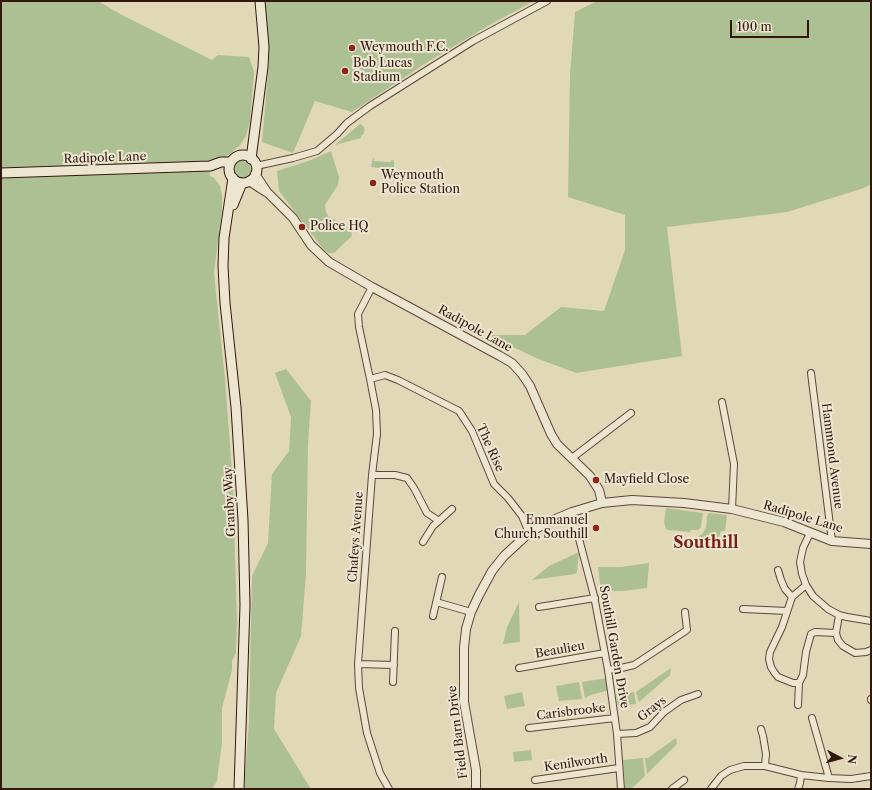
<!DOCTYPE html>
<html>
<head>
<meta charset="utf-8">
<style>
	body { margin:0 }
	#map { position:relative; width:872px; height:790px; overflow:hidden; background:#e1d8b7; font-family:"Libre Caslon Text",serif }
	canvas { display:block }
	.frame { position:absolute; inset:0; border:2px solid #32170d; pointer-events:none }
	.north { position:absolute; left:820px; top:738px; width:40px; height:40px; -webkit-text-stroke:3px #ece6d0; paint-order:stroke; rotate:96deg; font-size:11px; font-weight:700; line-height:16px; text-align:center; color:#32170d }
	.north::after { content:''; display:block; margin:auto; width:14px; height:18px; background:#32170d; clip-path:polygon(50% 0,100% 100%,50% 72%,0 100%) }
	.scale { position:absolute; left:730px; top:20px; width:79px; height:18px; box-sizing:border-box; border:2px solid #32170d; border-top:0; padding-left:5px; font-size:12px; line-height:14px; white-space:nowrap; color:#32170d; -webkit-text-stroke:3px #ece6d0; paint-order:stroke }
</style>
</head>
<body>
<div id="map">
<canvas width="872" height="790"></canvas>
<div class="frame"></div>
<div class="north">N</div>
<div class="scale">100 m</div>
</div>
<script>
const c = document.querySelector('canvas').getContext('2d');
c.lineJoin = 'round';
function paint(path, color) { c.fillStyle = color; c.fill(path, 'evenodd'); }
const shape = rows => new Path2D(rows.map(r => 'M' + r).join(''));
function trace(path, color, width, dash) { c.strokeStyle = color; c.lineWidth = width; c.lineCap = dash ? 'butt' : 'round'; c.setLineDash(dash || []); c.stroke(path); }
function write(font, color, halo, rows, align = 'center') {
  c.font = font + ' "Libre Caslon Text",serif'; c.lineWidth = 4; c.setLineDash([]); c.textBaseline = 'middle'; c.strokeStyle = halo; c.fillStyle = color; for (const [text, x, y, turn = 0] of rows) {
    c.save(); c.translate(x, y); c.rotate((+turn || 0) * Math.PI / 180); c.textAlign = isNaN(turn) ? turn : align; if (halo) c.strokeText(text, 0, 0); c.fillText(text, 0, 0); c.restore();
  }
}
const green = shape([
	[1,1,98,1,120,14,212,60,218,55,249,57,254,72,250,121,246,136,240,145,231,153,220,160,209,162,210,176,214,178,220,186,222,195,222,211,214,273,225,379,233,486,237,620,236,653,232,661,232,670,222,708,222,742,217,781,212,789,1,789],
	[263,1,534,1,493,23,426,63,352,112,315,101,293,153,262,142,269,63],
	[597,1,871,1,871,184,864,188,787,212,667,227,682,356,576,373,536,358,488,335,525,335,561,307,604,311,625,250,625,215,568,197,570,75,575,12],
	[360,124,362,125,365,129,363,135,361,136,361,138,335,145],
	[331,151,339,177,338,185,325,205,326,212,329,217,343,224,351,230,352,236,334,253,329,253,324,250,279,191,277,171,311,160],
	[374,158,374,161,391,162,392,159,394,162,394,170,371,167,372,161],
	'234 169a9 9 0 1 1 18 0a9 9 0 1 1-18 0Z',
	[286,369,311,401,308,444,306,574,301,636,276,693,274,729,311,789,245,789,245,773,249,722,252,576,268,543,272,474,289,451,291,417,275,373],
	[666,508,703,513,701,527,698,530,691,530,690,532,668,530,666,529,664,522],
	[709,513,726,515,727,516,725,531,721,531,718,539,715,541,707,542,707,546,698,545,699,536,703,533,706,528,707,516],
	[579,552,577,572,575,574,532,580,549,566],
	[649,563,647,588,623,591,601,591,598,567,621,567],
	[519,602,520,642,503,644,507,627],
	[671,668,670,675,639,702,636,692],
	[607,678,609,690,591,695,585,698,582,682],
	[579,682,582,699,559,701,556,686],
	[522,692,525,706,507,709,504,696],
	[634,692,636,704,618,706,616,695],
	[676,738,677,744,647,774,645,758,648,758],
	[531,750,532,760,514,762,513,752],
	[643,758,645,776,631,789,625,789,623,760]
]);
const minor = shape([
	[256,166,293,158,317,151,337,134,347,123,370,106,473,41,547,1],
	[372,287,358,314,359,327,370,379,376,410,377,434,372,475,358,664,359,688,367,733,380,773,389,789],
	[811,373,832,541],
	[370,379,385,375,398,380,459,411,472,431,494,484,508,498,522,516,529,533],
	[722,402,734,464,732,509],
	[572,458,631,413],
	[372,475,395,475,407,478,414,488,427,513,439,521],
	[572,512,594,596,608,670,617,734,621,789],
	[810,533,803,548,800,562,802,574,806,585,813,596,828,609,839,615,847,617,871,621],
	[423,542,433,526,452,509],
	[778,570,781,580,785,589,792,597],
	[436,602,471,612],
	[539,607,595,598],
	[743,609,787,611],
	[839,615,836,633,838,640,843,646,855,653,866,652,871,650],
	[433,616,442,577],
	[358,664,394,665],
	[519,668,605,653],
	[608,670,621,668,634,665,687,630,685,612],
	[393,682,395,631],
	[799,683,793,683,778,677,774,672,771,667,769,659,770,652,782,627,792,597,806,585],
	[871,699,871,700],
	[798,705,799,683,803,675,806,652,811,634,815,632,836,633],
	[812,718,829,778],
	[529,728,615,718],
	[761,729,763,736,766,754,765,766],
	[617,734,636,733,650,727,664,712,681,700,698,694],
	[535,780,619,768],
	[672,789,684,780],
	[711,789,721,776,730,770,744,766,765,766,801,775,829,778,851,779,871,776],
	[798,789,800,783,801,775]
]);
const tertiary = shape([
	[255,174,267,192,293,218,311,245,329,262,372,287,500,356,512,363,522,374,530,386,551,434,557,444,590,476,599,490,602,503],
	[249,181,266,192],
	[476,789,476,770,464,702,464,648,466,629,471,612,479,595,492,571,504,556,529,533,546,523,572,512,602,503,632,500,684,503,732,509,784,522,832,541,871,544]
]);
const secondary = shape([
	'229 169a14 14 0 1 1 28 0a14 14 0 1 1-28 0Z',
	[251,159,263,67,264,47,260,1],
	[1,173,210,166,221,162,231,162],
	[233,178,224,238,223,266,225,303,236,407,243,520,245,605,239,789],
	[233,205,242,183]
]);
const markers = [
	[352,48,4,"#8f2418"],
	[345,71,4,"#8f2418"],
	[373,183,4,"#8f2418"],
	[302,227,4,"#8f2418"],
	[596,480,4,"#8f2418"],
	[596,528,4,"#8f2418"]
];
const poiNames = [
	["Weymouth F.C.",360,48],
	["Bob Lucas",353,64],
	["Stadium",353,78],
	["Weymouth",381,176],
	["Police Station",381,190],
	["Police HQ",310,227],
	["Mayfield Close",604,480],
	["Emmanuel",588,521,"right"],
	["Church, Southill",588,535,"right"]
];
const streetNames = [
	["Radipole Lane",105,158,-2],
	["Radipole Lane",475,329,29],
	["The Rise",490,448,66],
	["Hammond Avenue",832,456,83],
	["Granby Way",230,502,-93],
	["Radipole Lane",803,517,17],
	["Chafeys Avenue",356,537,-86],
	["Southill Garden Drive",614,647,80],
	["Beaulieu",560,650,-10],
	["Grays",652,709,-38],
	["Carisbrooke",571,712,-7],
	["Field Barn Drive",458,732,-97],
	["Kenilworth",576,763,-8]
];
const districtNames = [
	["Southill",706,543]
];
paint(green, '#adc093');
trace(minor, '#5e4738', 8);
trace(tertiary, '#5e4738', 10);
trace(secondary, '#32170d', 11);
trace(minor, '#ece6d0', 6);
trace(tertiary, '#ece6d0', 8);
trace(secondary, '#ece6d0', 9);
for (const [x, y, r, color] of markers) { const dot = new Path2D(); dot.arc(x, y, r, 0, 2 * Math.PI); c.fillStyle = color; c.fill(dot); trace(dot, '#ece6d0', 1.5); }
write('12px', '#32170d', '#ece6d0', poiNames, 'left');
write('12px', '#32170d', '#ece6d0', streetNames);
write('bold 16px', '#7a1f14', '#ece6d0', districtNames);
</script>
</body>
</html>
